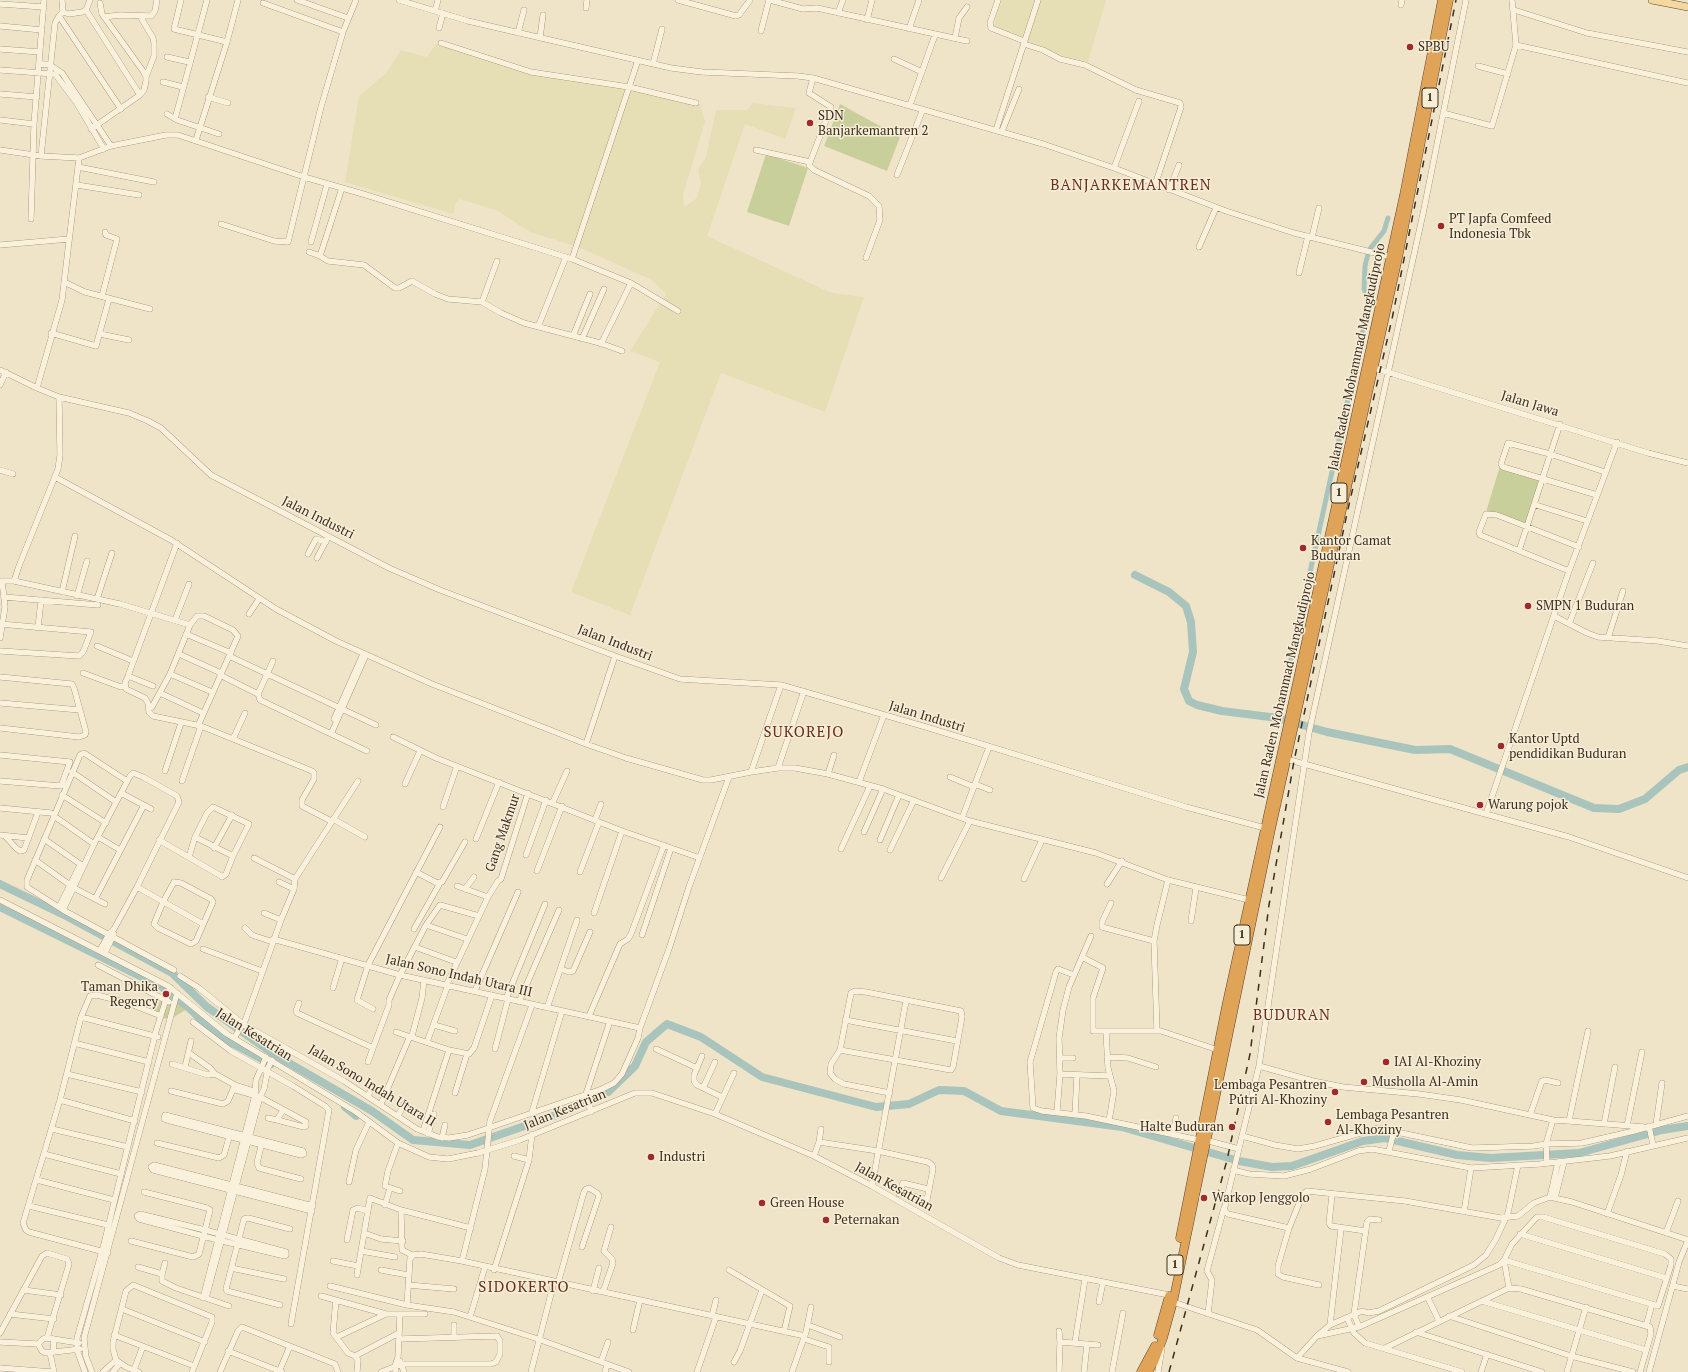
<!DOCTYPE html>
<html>
<head>
<meta charset="utf-8">
<style>
	body { margin:0 }
	canvas { display:block; background:#f0e4c8 }
</style>
</head>
<body>
<canvas width="1688" height="1372"></canvas>
<script>
const c = document.querySelector('canvas').getContext('2d');
c.lineJoin = 'round';
function paint(path, color) { c.fillStyle = color; c.fill(path, 'evenodd'); }
const shape = rows => new Path2D(rows.map(r => 'M' + r).join(''));
function trace(path, color, width, dash) { c.strokeStyle = color; c.lineWidth = width; c.lineCap = dash ? 'butt' : 'round'; c.setLineDash(dash || []); c.stroke(path); }
function write(font, color, halo, rows, align = 'center') {
  c.font = font + ' "PT Serif",serif'; c.lineWidth = 3; c.setLineDash([]); c.textBaseline = 'middle'; c.strokeStyle = halo; c.fillStyle = color; for (const [text, x, y, turn = 0] of rows) {
    c.save(); c.translate(x, y); c.rotate((+turn || 0) * Math.PI / 180); c.textAlign = isNaN(turn) ? turn : align; if (halo) c.strokeText(text, 0, 0); c.fillText(text, 0, 0); c.restore();
  }
}
const farmland = shape([
	[999,0,1106,0,1088,62,1058,55,994,27],
	[438,41,531,72,642,90,700,104,705,121,683,195,684,207,697,198,701,183,698,170,706,157,716,110,747,110,753,103,796,108,785,139,745,124,707,236,832,293,864,297,825,412,721,373,630,615,571,592,660,362,630,351,666,294,652,280,578,247,530,232,498,211,460,199,456,203,453,214,345,182,359,96,386,73,401,50,427,57]
]);
const green = shape([
	[840,104,900,137,887,171,824,146],
	[766,154,808,168,789,226,747,212],
	[1500,466,1539,480,1526,523,1486,512],
	[167,986,192,1006,169,1020,154,1014]
]);
const canal = shape([
	[1278,718,1369,303,1364,289,1365,266,1369,250,1384,231,1388,218]
]);
const river = shape([
	[1135,575,1169,592,1186,606,1191,622,1193,652,1184,689,1189,701,1197,705,1222,711,1278,718,1327,732,1415,750,1450,749,1594,808,1619,809,1645,799,1679,770,1688,767],
	[0,884,68,917,172,973,207,1007,275,1055,372,1111,413,1140,470,1145,556,1115,608,1092,635,1066,646,1042,667,1024,701,1037,762,1077,876,1107,909,1104,939,1090,964,1091,1001,1111,1122,1127,1239,1161,1272,1167,1292,1166,1363,1141,1385,1138,1457,1155,1491,1158,1579,1153,1662,1130,1688,1126],
	[0,907,162,987,188,1007,219,1036,271,1064],
	[345,1107,356,1116]
]);
const minor = shape([
	[62,0,63,12,59,16,121,109],
	[181,0,174,29,227,42],
	[297,0,348,18],
	[399,0,468,21,671,68,702,72,798,76,813,78,1043,144,1114,168,1226,211,1294,233,1391,257],
	[678,0,736,16,739,15,750,0],
	[770,0,803,9,817,8,967,41],
	[998,0,990,23,991,28,1024,41],
	[263,3,343,32],
	[0,4,44,7],
	[1401,5,1402,0],
	[586,8,587,0],
	[86,10,140,95],
	[1514,10,1587,33,1688,52],
	[435,11,438,0],
	[63,12,69,14,82,12,86,10,90,0],
	[838,13,843,0],
	[140,16,153,38,154,43,154,56,146,77],
	[104,17,120,15,151,16,155,11,157,0],
	[867,20,872,0],
	[0,26,42,30],
	[439,28,443,13],
	[909,29,919,0],
	[761,31,769,0],
	[518,33,524,10],
	[540,38,543,15],
	[955,38,959,18,967,7],
	[441,43,531,72,629,87,696,103],
	[1024,44,1043,50,1060,59,1085,65,1136,90,1180,103,1181,107,1155,185],
	[1516,45,1688,83],
	[0,49,40,52],
	[167,57,189,62],
	[894,59,922,72],
	[39,64,50,65,62,73,111,146],
	[653,64,662,29],
	[1478,66,1508,74],
	[0,70,55,74,76,102,104,149],
	[813,78,809,93,831,107,809,165,814,170,869,196,879,206,880,220,866,258],
	[163,82,183,87],
	[0,94,37,97],
	[208,97,228,103],
	[910,105,935,35],
	[1443,113,1492,126,1516,45,1512,0],
	[167,114,177,120,219,134],
	[175,119,207,0],
	[0,120,34,124],
	[91,129,140,95,144,90,146,81,146,77,143,71,102,14,100,3],
	[996,130,1038,0],
	[1002,131,1019,89],
	[196,140,227,42,238,0],
	[0,150,41,156,79,158,111,146,166,135,178,135,304,177,363,194,572,259,631,283,678,311],
	[756,150,810,162],
	[41,156,55,23,59,16],
	[78,167,154,182],
	[1114,168,1139,101],
	[897,175,923,109],
	[77,185,139,195],
	[1169,190,1179,165],
	[31,219,34,124,44,0],
	[221,224,274,241,288,242,321,107,343,32,356,0],
	[1312,237,1319,208],
	[311,242,327,184],
	[0,245,69,239],
	[1199,247,1216,208],
	[309,252,320,256,342,188],
	[320,256,328,261,364,265,395,288,399,288,412,281,435,294,448,299,482,302,501,313,524,323,600,343,622,351],
	[572,259,638,60],
	[1299,273,1308,236],
	[64,282,85,292,150,309],
	[102,296,117,239,106,235,105,232],
	[482,302,497,261],
	[538,327,566,257],
	[51,333,96,346,109,299],
	[100,334,129,340],
	[573,336,590,294],
	[582,339,604,289],
	[601,344,631,283],
	[1371,367,1648,453,1688,463],
	[0,370,37,388,59,397,129,413,148,421,161,428,211,475,389,568,440,590,615,656,680,679,781,685,926,727,1186,807,1265,828],
	[0,385,6,372],
	[37,388,62,300,79,158],
	[0,470,13,474],
	[55,477,171,540,276,609,336,641,432,684,586,744,626,758,703,780,711,780,751,772,778,768,795,768,828,774,883,789,970,821,1096,853,1168,880,1249,900],
	[1597,495,1503,467,1501,464,1508,443,1550,454,1605,472],
	[1536,505,1587,521],
	[177,543,128,676,125,683,126,689,145,698,148,703,149,712,153,716,201,726,312,771,314,773,314,779,302,800,302,806,331,821],
	[1519,551,1560,424],
	[308,554,316,539,326,542],
	[317,558,327,539],
	[1569,571,1480,535,1479,532,1486,514,1497,515,1579,547],
	[0,581,14,581,120,604,190,625],
	[14,581,19,566,58,469,60,455,59,397],
	[62,592,75,536],
	[77,596,87,561],
	[4,597,98,605],
	[97,599,112,553],
	[249,614,259,599],
	[1554,616,1587,633,1598,637,1658,641,1688,646],
	[175,620,189,584],
	[0,624,91,632,83,652,79,656,0,651],
	[1569,624,1593,563],
	[38,628,41,600],
	[186,634,231,653],
	[0,638,5,607,2,581],
	[1608,638,1623,591],
	[97,646,133,661],
	[179,654,221,673],
	[229,656,376,725],
	[273,661,258,694,260,700,367,751],
	[83,673,121,687,125,686],
	[170,674,212,692],
	[220,675,258,694],
	[128,676,153,686],
	[0,677,72,684,74,688,86,732,85,735,79,737,0,728],
	[160,693,203,713],
	[0,703,80,710],
	[152,707,170,674,190,625,197,616,204,616,233,630,238,636,198,726],
	[334,719,363,654],
	[331,734,366,655],
	[393,737,436,758,622,831,700,858],
	[233,739,245,713],
	[586,744,615,656],
	[0,755,70,762,61,786,0,781],
	[1286,759,1569,837,1688,878],
	[778,768,804,691],
	[165,771,181,723],
	[72,772,116,802],
	[751,772,781,685],
	[828,774,834,755],
	[950,777,974,787],
	[127,781,84,753,80,755,27,880,27,887,63,910,174,970],
	[182,781,201,726],
	[859,782,884,715],
	[405,784,420,751],
	[975,784,990,790],
	[121,793,151,809],
	[62,795,106,823],
	[553,802,567,771],
	[443,807,457,766],
	[0,808,51,813],
	[1486,814,1569,571,1617,442],
	[54,816,94,844],
	[962,818,989,747],
	[333,819,365,837],
	[595,820,601,804],
	[864,832,883,789],
	[0,835,28,838],
	[5,836,16,848,20,851,24,850,38,812],
	[98,837,120,850],
	[195,837,233,856],
	[44,839,83,866],
	[476,839,499,782],
	[159,840,221,876,222,877,226,874,233,856,249,824,213,807,207,813,195,837,189,857],
	[880,840,899,795],
	[214,848,232,815],
	[841,849,870,786],
	[890,850,914,800],
	[526,855,546,800],
	[254,858,295,879],
	[35,860,70,885],
	[537,871,562,806],
	[416,872,437,883,442,882,465,842],
	[580,872,599,822],
	[941,878,970,821],
	[1024,879,1042,840],
	[174,882,181,883,211,899,213,902,196,941,191,944,158,928,154,924,163,902,174,882],
	[279,882,294,889],
	[1107,884,1122,861],
	[457,886,488,897],
	[137,887,203,924],
	[74,888,105,904],
	[465,889,474,877],
	[95,899,144,805],
	[0,900,168,986,227,1034,356,1112,398,1143,429,1157,448,1159,478,1153,520,1140,635,1093,652,1093,715,1114,814,1156,872,1186,999,1258,1018,1265,1169,1295],
	[1111,903,1102,922,1102,927,1154,941],
	[59,907,80,865],
	[63,910,94,844,130,776,133,773,143,777,177,796,179,802,137,887,114,929,109,934,100,950],
	[264,913,281,920],
	[594,913,622,831],
	[1191,921,1196,888],
	[426,925,467,939],
	[245,928,252,935,273,942],
	[414,929,440,883],
	[642,935,671,848],
	[273,939,400,975,640,1028],
	[415,947,456,962],
	[203,949,262,971],
	[105,953,114,934],
	[1082,957,1103,968,1093,998,1093,1031,1161,1031,1218,1050],
	[98,965,169,1002],
	[561,969,569,972,573,971,590,932],
	[1074,975,1058,969,1056,972,1030,1062,1033,1108,1042,1111,1086,1116,1199,1140],
	[180,976,199,988,243,1024,344,1081,417,1129,438,1137,449,1138,468,1135,602,1089,614,1083,622,1074,638,1038,640,1028,669,949,689,887,729,777],
	[447,984,488,897,498,881,501,879,528,793],
	[333,988,342,958],
	[475,991,518,892],
	[506,999,545,904],
	[519,1002,559,910],
	[299,1003,296,1011,297,1013,373,1048,389,1005,389,1000,400,975,426,925,440,905,479,916],
	[547,1008,577,920],
	[373,1009,357,1000,368,965,440,827],
	[589,1016,620,944,628,939,631,934,664,845],
	[81,1017,158,1037],
	[845,1020,957,1041],
	[193,1022,231,1051,293,1086,325,1106,329,1110,291,1324],
	[434,1025,455,1031],
	[1106,1031,1108,1068,1114,1091,1109,1121],
	[1157,1031,1154,941,1157,925,1168,880],
	[1588,1031,1569,1121,1553,1120,1461,1100,1419,1094,1343,1087,1313,1081,1259,1066,1224,1210,1228,1214,1289,1228,1303,1194,1307,1191,1405,1201,1501,1218,1518,1216,1534,1203,1550,1197,1572,1202,1688,1240,1679,1262,1649,1372],
	[396,1032,449,1050,469,1054,474,1048,492,995],
	[412,1036,422,998,424,980],
	[234,1038,245,1021,281,920,294,889,295,879,358,781],
	[427,1042,448,985],
	[74,1043,149,1062],
	[495,1049,508,999],
	[656,1049,697,1068],
	[840,1050,951,1070,953,1067,962,1017,961,1011,866,992,855,991,851,993,840,1050,831,1064,830,1073,835,1079,844,1084,890,1093],
	[189,1053,210,1068,215,1074,235,1085,254,1091],
	[702,1056,694,1075,694,1081,697,1085,722,1097],
	[1107,1057,1128,1058,1156,1067],
	[1060,1058,1073,1058],
	[368,1062,373,1048],
	[172,1064,208,1075,215,1074],
	[1259,1066,1309,733,1424,209,1466,0],
	[185,1067,191,1041],
	[67,1074,142,1092],
	[1060,1074,1109,1076],
	[703,1088,715,1062],
	[233,1089,260,1097,306,1122,306,1126,304,1127,277,1120,283,1110],
	[171,1091,223,1104,228,1101,235,1085],
	[455,1093,467,1054],
	[586,1094,610,1021],
	[586,1094,591,1112],
	[368,1096,373,1086],
	[60,1100,135,1121],
	[381,1104,410,1036],
	[532,1112,562,1011],
	[1057,1112,1060,1074,1059,1038,1063,1010,1069,987,1091,936],
	[715,1114,734,1073],
	[165,1115,303,1151,304,1154,301,1155,167,1120,164,1119,165,1115],
	[1075,1115,1077,1075],
	[1530,1115,1542,1081,1545,1080,1558,1083],
	[398,1116,404,1104],
	[268,1118,277,1120],
	[1569,1121,1644,1127],
	[1604,1124,1615,1067],
	[1656,1125,1662,1083],
	[1627,1126,1642,1052],
	[1649,1126,1653,1145],
	[52,1129,128,1147],
	[821,1129,819,1142,878,1151,928,1162,932,1165,933,1169,927,1200,899,1192],
	[423,1131,449,1050],
	[428,1134,434,1114],
	[1173,1135,1176,1118],
	[1242,1136,1275,1145,1298,1149,1315,1146,1378,1128,1472,1148,1534,1146,1546,1144,1553,1120],
	[442,1138,445,1125],
	[1205,1140,1239,1149],
	[262,1142,257,1163,259,1168,301,1179],
	[157,1143,219,1158,224,1155,230,1134],
	[398,1143,388,1171,385,1186,400,1191],
	[1389,1151,1394,1131],
	[44,1154,121,1174],
	[514,1156,529,1160],
	[814,1156,819,1142],
	[1547,1163,1546,1144,1582,1143,1634,1131,1688,1116],
	[1233,1170,1249,1174,1284,1176,1311,1169,1358,1151,1372,1149,1471,1168,1540,1164,1610,1156,1688,1138],
	[37,1180,114,1200],
	[349,1182,356,1150,369,1122],
	[872,1186,906,1001],
	[899,1194,903,1183,928,1189],
	[1332,1195,1329,1223,1331,1226,1366,1231],
	[1550,1197,1558,1162],
	[1555,1198,1564,1162],
	[385,1205,390,1188],
	[29,1206,108,1225],
	[401,1210,402,1250,412,1255],
	[312,1211,153,1170,151,1167,154,1165,313,1206],
	[1464,1212,1471,1168],
	[1607,1214,1621,1175,1627,1151],
	[137,1216,139,1219,218,1240,285,1256,286,1255],
	[137,1216,140,1214,205,1230,286,1252,286,1255],
	[1289,1228,1278,1266,1278,1274,1283,1277,1319,1285],
	[364,1233,381,1239,403,1241],
	[1666,1233,1678,1201],
	[1520,1234,1666,1278],
	[347,1240,353,1210,358,1208,368,1211],
	[131,1241,193,1257,199,1254,210,1210,207,1208,144,1192],
	[361,1251,395,1257],
	[108,1253,29,1232,26,1230,23,1223,60,1100,81,1017,90,996,97,995,128,1003,161,1016],
	[333,1261,358,1266],
	[462,1261,485,1169,490,1121,532,1005],
	[138,1267,162,1274,162,1281,176,1288,229,1306],
	[231,1268,284,1279],
	[381,1270,408,1275],
	[494,1270,529,1160,532,1134],
	[729,1270,790,1306,784,1332],
	[162,1274,165,1263],
	[357,1275,370,1198,401,1210,471,1228],
	[558,1283,584,1192,586,1189,589,1188,597,1193,599,1196,582,1247],
	[408,1285,454,1289],
	[330,1286,407,1305,454,1312,538,1339,629,1372],
	[1673,1286,1688,1289],
	[1509,1288,1504,1260,1658,1306,1671,1265,1671,1259,1665,1254,1543,1217,1537,1217,1512,1244,1504,1260,1499,1265,1359,1327,1317,1336,1330,1325,1362,1311,1368,1313,1379,1311,1474,1265,1486,1255,1496,1239,1508,1213,1518,1165],
	[24,1290,61,1295],
	[593,1291,599,1268],
	[603,1292,613,1263,612,1259,604,1251,611,1227],
	[321,1296,386,1314,425,1314],
	[203,1298,255,1095,256,1080,266,1057],
	[206,1298,260,1097,264,1089,268,1068,272,1060],
	[1428,1298,1439,1321],
	[336,1300,333,1333,348,1353,355,1356,358,1360,357,1372],
	[1482,1301,1646,1350],
	[1099,1302,1103,1282],
	[1173,1302,1257,1330,1297,1358,1348,1372],
	[280,1305,227,1291,226,1289,244,1219,248,1218,290,1229],
	[407,1305,410,1259,413,1255,421,1254,462,1261,805,1336],
	[122,1309,205,1342],
	[10,1314,54,1319],
	[1208,1314,1212,1280,1207,1271,1224,1208],
	[712,1316,716,1300],
	[1449,1316,1571,1356,1633,1372],
	[470,1317,485,1267],
	[1347,1318,1354,1333,1365,1343,1462,1372],
	[808,1325,840,1337],
	[1330,1325,1341,1229],
	[1646,1326,1652,1304],
	[1359,1327,1354,1314,1367,1222,1370,1219,1379,1220],
	[633,1330,640,1300],
	[1416,1332,1542,1372],
	[0,1333,42,1256,47,1253,67,1259,69,1264,47,1338],
	[114,1335,194,1366],
	[337,1337,386,1314],
	[454,1338,454,1325],
	[804,1339,829,1347,829,1362],
	[0,1342,38,1344],
	[1060,1342,1098,1345],
	[1075,1342,1085,1279],
	[79,1343,47,1338,43,1339,38,1344,42,1351,46,1353,80,1349],
	[1385,1348,1509,1288,1521,1289,1650,1327,1651,1334,1640,1372],
	[228,1351,282,1372],
	[53,1352,54,1339],
	[50,1353,54,1372],
	[355,1356,399,1333],
	[1297,1358,1317,1336],
	[400,1361,404,1372],
	[601,1362,608,1342],
	[734,1362,740,1351,762,1290],
	[0,1368,53,1372],
	[134,1370,143,1346],
	[85,1372,77,1350,77,1338,104,1244,156,1031,170,987],
	[92,1372,86,1357,84,1338,177,993],
	[103,1372,116,1360],
	[113,1372,120,1363],
	[139,1372,126,1367,116,1360,113,1349,113,1342,126,1291,133,1285,212,1317,212,1322,192,1372],
	[220,1372,238,1331,242,1327,335,1364,338,1372],
	[279,1372,290,1346],
	[381,1372,402,1364,491,1364,496,1362,500,1354,500,1341,497,1336,399,1339],
	[396,1372,395,1366,398,1357,400,1314],
	[531,1372,554,1282],
	[605,1372,607,1365],
	[697,1372,716,1317],
	[792,1372,806,1332,811,1307],
	[1059,1372,1060,1342,1059,1331],
	[1084,1372,1087,1344],
	[1112,1372,1123,1313],
	[1158,1372,1162,1348],
	[1481,1372,1487,1354],
	[1567,1372,1586,1307]
]);
const major = shape([
	[1652,0,1688,7]
]);
const highway = shape([
	[1180,1238,1226,1007,1404,195,1442,0],
	[1158,1335,1169,1296],
	[1141,1372,1155,1346],
	[1148,1372,1154,1362,1163,1338,1173,1302,1271,829,1398,258,1449,0]
]);
const rail = shape([
	[1169,1372,1227,1160,1250,1054,1269,905,1294,761,1348,509,1392,319,1456,0]
]);
const markers = [
	[1410,47,4,"#9e2a2b"],
	[810,123,4,"#9e2a2b"],
	[1441,226,4,"#9e2a2b"],
	[1303,548,4,"#9e2a2b"],
	[1528,606,4,"#9e2a2b"],
	[1501,746,4,"#9e2a2b"],
	[1480,805,4,"#9e2a2b"],
	[166,994,4,"#9e2a2b"],
	[1386,1062,4,"#9e2a2b"],
	[1364,1082,4,"#9e2a2b"],
	[1335,1092,4,"#9e2a2b"],
	[1328,1122,4,"#9e2a2b"],
	[1232,1127,4,"#9e2a2b"],
	[651,1157,4,"#9e2a2b"],
	[1204,1198,4,"#9e2a2b"],
	[762,1203,4,"#9e2a2b"],
	[826,1220,4,"#9e2a2b"]
];
const shields = [
	[1430,98,16],
	[1339,493,16],
	[1242,935,16],
	[1175,1265,16]
];
const shieldNames = [
	["1",1430,98],
	["1",1339,493],
	["1",1242,935],
	["1",1175,1265]
];
const poiNames = [
	["SPBU",1418,47],
	["SDN",818,116],
	["Banjarkemantren 2",818,131],
	["PT Japfa Comfeed",1449,219],
	["Indonesia Tbk",1449,234],
	["Kantor Camat",1311,541],
	["Buduran",1311,556],
	["SMPN 1 Buduran",1536,606],
	["Kantor Uptd",1509,739],
	["pendidikan Buduran",1509,754],
	["Warung pojok",1488,805],
	["Taman Dhika",158,987,"right"],
	["Regency",158,1002,"right"],
	["IAI Al-Khoziny",1394,1062],
	["Musholla Al-Amin",1372,1082],
	["Lembaga Pesantren",1327,1085,"right"],
	["Putri Al-Khoziny",1327,1100,"right"],
	["Lembaga Pesantren",1336,1115],
	["Al-Khoziny",1336,1130],
	["Halte Buduran",1224,1127,"right"],
	["Industri",659,1157],
	["Warkop Jenggolo",1212,1198],
	["Green House",770,1203],
	["Peternakan",834,1220]
];
const streetNames = [
	["Jalan Raden Mohammad Mangkudiprojo",1357,357,-78],
	["Jalan Jawa",1530,404,17],
	["Jalan Industri",318,518,27],
	["Jalan Industri",615,643,21],
	["Jalan Raden Mohammad Mangkudiprojo",1285,685,-77],
	["Jalan Industri",927,717,17],
	["Gang Makmur",503,833,-71],
	["Jalan Sono Indah Utara III",459,976,13],
	["Jalan Kesatrian",254,1035,32],
	["Jalan Sono Indah Utara II",372,1086,31],
	["Jalan Kesatrian",565,1110,-22],
	["Jalan Kesatrian",894,1187,29]
];
const quarterNames = [
	["BANJARKEMANTREN",1131,186],
	["SUKOREJO",804,733],
	["BUDURAN",1292,1016],
	["SIDOKERTO",524,1288]
];
paint(farmland, '#e6deb5');
paint(green, '#c9cf9b');
trace(canal, '#a9c4bc', 5);
trace(river, '#a9c4bc', 8);
trace(minor, '#8d765c', 6);
trace(major, '#5b4430', 8);
trace(highway, '#5b4430', 9);
trace(minor, '#faf1dc', 5.5);
trace(major, '#f3d9a0', 7);
trace(highway, '#e0a458', 8);
trace(rail, '#3d2e20', 1.5, [7, 7]);
for (const [x, y, r, color] of markers) { const dot = new Path2D(); dot.arc(x, y, r, 0, 2 * Math.PI); c.fillStyle = color; c.fill(dot); trace(dot, '#f7eed8', 1.5); }
for (const [x, y, w] of shields) { const box = new Path2D(); box.roundRect(x - w / 2, y - 10, w, 20, 3); c.fillStyle = '#f7eed8'; c.fill(box); trace(box, '#3d2e20', 1); }
write('bold 12px', '#3d2e20', null, shieldNames);
write('13px', '#3d2e20', '#f7eed8', poiNames, 'left');
write('13px', '#3d2e20', '#f7eed8', streetNames);
c.letterSpacing = '1px';
write('15px', '#6b2e1e', '#f7eed8', quarterNames);
c.letterSpacing = '0px';
</script>
</body>
</html>
